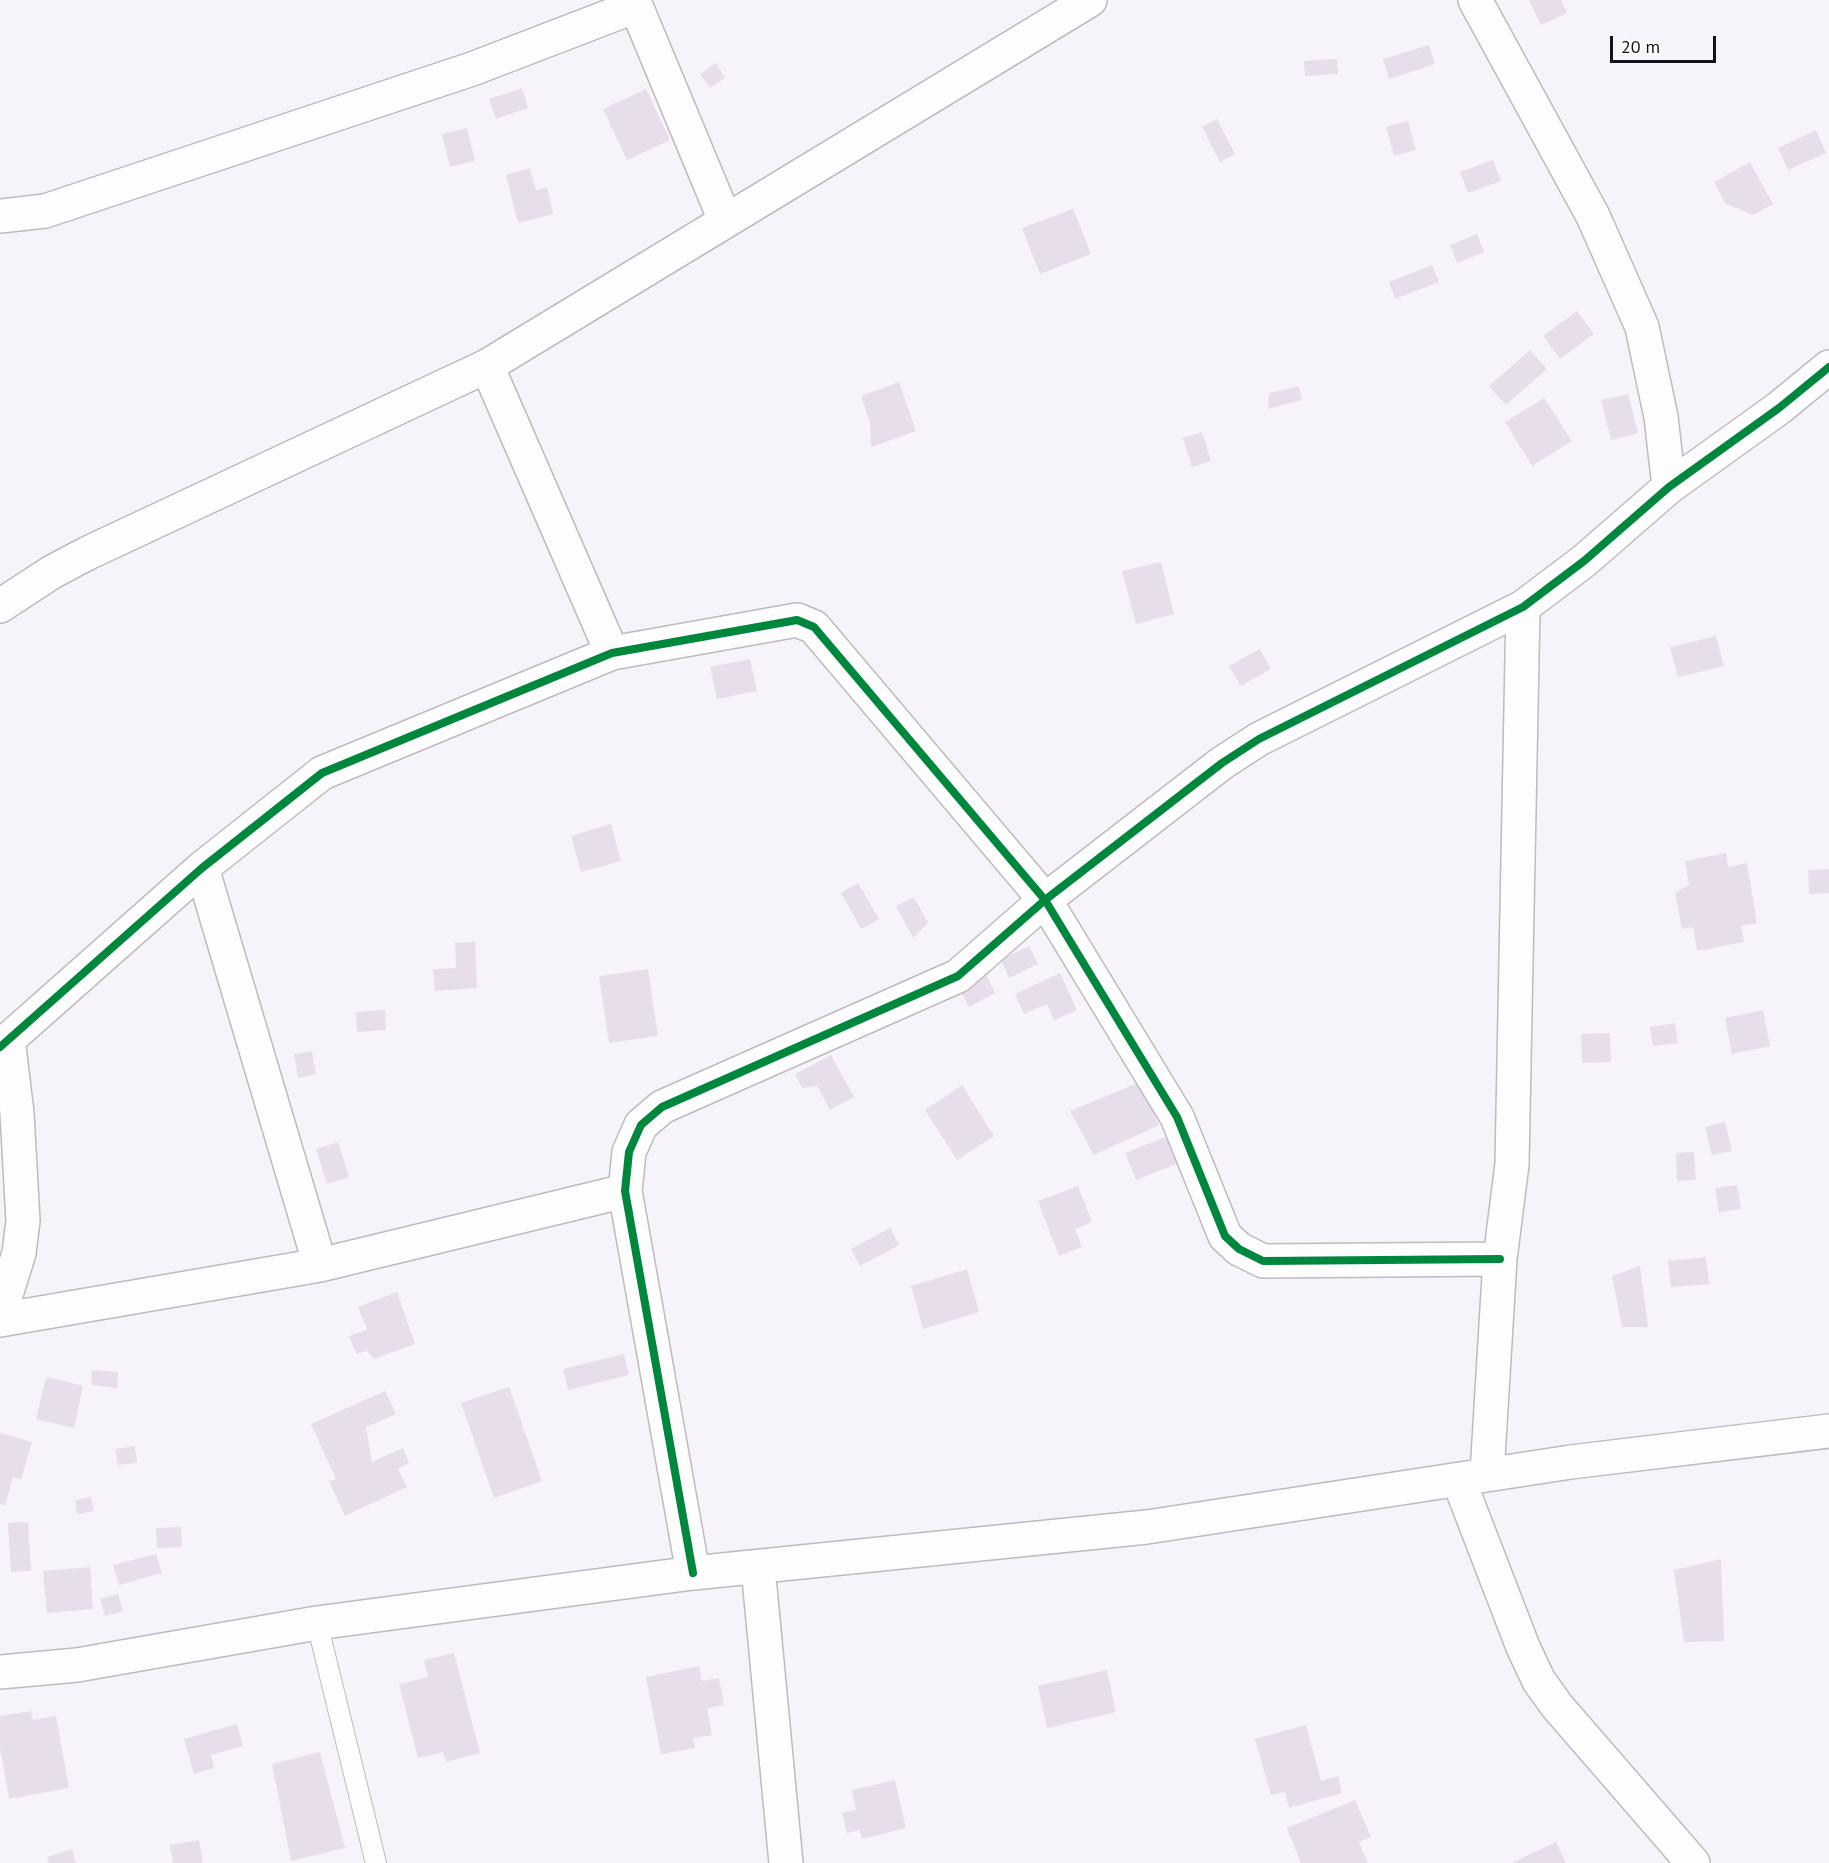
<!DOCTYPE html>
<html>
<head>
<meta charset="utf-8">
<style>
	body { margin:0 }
	#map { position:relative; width:1829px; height:1863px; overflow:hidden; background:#f6f4fa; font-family:"PT Sans",sans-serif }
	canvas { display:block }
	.scale { position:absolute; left:1610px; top:36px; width:106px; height:27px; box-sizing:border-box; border:3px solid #15121a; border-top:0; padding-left:8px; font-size:18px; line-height:21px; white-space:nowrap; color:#15121a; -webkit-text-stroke:4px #fff; paint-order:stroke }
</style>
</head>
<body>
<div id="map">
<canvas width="1829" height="1863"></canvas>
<div class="scale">20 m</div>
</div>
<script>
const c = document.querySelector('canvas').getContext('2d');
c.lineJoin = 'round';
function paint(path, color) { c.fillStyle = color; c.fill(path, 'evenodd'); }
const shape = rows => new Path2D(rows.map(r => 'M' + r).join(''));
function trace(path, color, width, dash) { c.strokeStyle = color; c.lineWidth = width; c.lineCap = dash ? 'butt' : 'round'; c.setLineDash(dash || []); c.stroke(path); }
const building = shape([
	[1529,0,1561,0,1567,13,1541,25],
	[1429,45,1435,64,1389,79,1383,59],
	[1337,59,1338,74,1305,76,1304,61],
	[716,63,725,78,710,88,700,74],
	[522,88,528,108,496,119,489,99],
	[646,89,670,140,627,160,603,109],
	[1217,119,1235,154,1220,162,1202,127],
	[1408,121,1416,150,1394,156,1386,127],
	[467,128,475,161,450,167,442,134],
	[1816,130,1826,153,1788,170,1778,148],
	[1493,160,1501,181,1468,193,1460,172],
	[1750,162,1773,204,1753,215,1726,204,1714,182],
	[530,168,536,190,547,187,553,214,518,223,506,175],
	[1073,209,1091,254,1040,274,1022,228],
	[1477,234,1484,252,1457,263,1450,245],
	[1432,265,1439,282,1395,299,1389,282],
	[1577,311,1594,334,1560,359,1543,336],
	[1530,350,1547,369,1506,405,1489,386],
	[899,382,916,431,871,447,870,423,861,396],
	[1299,386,1302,400,1268,409,1269,393],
	[1628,394,1638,433,1611,440,1601,400],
	[1544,398,1572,441,1532,466,1505,422],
	[1202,432,1211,461,1192,467,1183,438],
	[1161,562,1174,614,1136,624,1122,571],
	[1716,636,1724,666,1678,677,1670,647],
	[1260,649,1271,669,1241,686,1229,666],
	[750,659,757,691,717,699,710,667],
	[611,824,621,861,581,872,571,836],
	[1726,853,1728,867,1747,863,1757,923,1741,926,1744,942,1697,951,1693,927,1682,929,1675,893,1689,885,1685,861],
	[1829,869,1829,893,1809,894,1808,870],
	[858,883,879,919,861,929,841,893],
	[914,897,928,923,913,938,896,906],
	[475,942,477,988,435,991,433,969,456,968,455,943],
	[1029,946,1038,964,1009,978,1001,960],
	[648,969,658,1036,609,1043,599,976],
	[985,972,995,993,969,1007,958,986],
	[1060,973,1077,1010,1054,1020,1047,1004,1024,1014,1015,994],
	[385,1010,386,1030,357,1032,356,1012],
	[1763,1010,1770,1046,1732,1054,1725,1018],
	[1675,1023,1678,1043,1653,1046,1650,1027],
	[1610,1033,1611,1062,1582,1063,1581,1034],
	[312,1051,316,1074,298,1078,294,1054],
	[831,1055,854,1097,830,1110,817,1086,802,1088,795,1074],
	[1140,1082,1159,1125,1094,1155,1070,1111],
	[962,1085,994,1136,957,1160,925,1110],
	[1725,1122,1732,1151,1712,1155,1705,1127],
	[1168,1136,1179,1163,1136,1180,1125,1153],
	[338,1142,349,1177,327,1184,316,1149],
	[1694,1152,1696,1180,1677,1181,1676,1153],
	[1737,1185,1741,1209,1719,1212,1715,1188],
	[1078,1186,1092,1222,1075,1229,1082,1247,1059,1256,1038,1201],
	[890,1228,899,1245,860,1266,851,1249],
	[1706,1257,1709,1284,1671,1287,1668,1261],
	[1640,1266,1648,1327,1622,1327,1612,1276],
	[967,1269,979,1312,923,1329,911,1286],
	[397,1292,415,1344,374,1359,367,1351,356,1354,349,1336,367,1330,358,1307],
	[624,1354,629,1375,568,1390,563,1369],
	[92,1370,118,1372,117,1388,91,1385],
	[46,1377,83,1386,74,1428,36,1419],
	[509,1387,542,1481,494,1498,461,1403],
	[385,1391,396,1414,366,1427,372,1462,403,1448,409,1463,398,1469,407,1487,345,1516,329,1481,336,1479,311,1424],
	[0,1433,32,1442,21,1480,13,1477,5,1505,0,1504],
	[135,1446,137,1463,118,1465,115,1449],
	[91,1497,94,1511,77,1514,75,1500],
	[28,1522,31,1571,11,1572,8,1523],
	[181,1527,182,1547,157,1548,156,1528],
	[156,1554,162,1573,119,1585,113,1565],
	[1721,1559,1724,1641,1684,1642,1674,1570],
	[90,1567,93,1609,47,1613,43,1571],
	[118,1594,123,1611,105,1616,100,1599],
	[454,1653,480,1753,446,1762,443,1752,418,1758,399,1684,428,1677,424,1660],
	[699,1666,702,1681,719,1678,724,1705,707,1708,712,1735,693,1738,695,1748,661,1754,646,1677],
	[1107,1670,1116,1712,1047,1728,1038,1686],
	[31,1711,33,1720,56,1716,69,1788,9,1799,0,1748,0,1716],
	[237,1724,243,1746,211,1755,214,1768,194,1774,184,1739],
	[1306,1725,1321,1781,1338,1776,1342,1793,1289,1808,1285,1792,1271,1795,1255,1739],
	[320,1752,345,1848,291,1861,272,1764],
	[895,1780,906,1828,862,1839,859,1830,847,1833,842,1813,856,1810,852,1790],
	[1355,1800,1371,1837,1359,1842,1368,1863,1301,1863,1287,1828],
	[199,1840,203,1863,173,1863,170,1845],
	[1556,1842,1566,1863,1512,1863],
	[72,1849,76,1863,49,1863,47,1857]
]);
const service = shape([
	[317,1623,376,1863]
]);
const minor = shape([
	[630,0,636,6,725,220],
	[1475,0,1593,216,1642,327,1661,417,1669,487],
	[0,216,45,211,472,69,636,6],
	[487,366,612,653],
	[0,606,52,572,88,553,487,366,1090,0],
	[202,868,320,1265],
	[0,1047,202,868,322,773,612,653,797,620,814,627,1045,900,1177,1117,1225,1236,1239,1249,1263,1261,1500,1259],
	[0,1314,19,1253,23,1221,17,1113,8,1039],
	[0,1320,320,1265,625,1191],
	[1487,1474,1500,1259,1512,1164,1523,607],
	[1459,1481,1523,1647,1539,1681,1557,1706,1693,1863],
	[758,1567,786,1863],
	[693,1573,625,1191,629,1152,641,1125,662,1107,958,976,1045,900,1222,763,1259,739,1523,607,1584,561,1669,487,1779,408,1829,367],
	[0,1672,77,1665,317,1623,693,1573,1147,1527,1571,1462,1829,1431]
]);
const cycleway = shape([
	[0,1047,202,868,322,773,612,653,797,620,814,627,1045,900,1177,1117,1225,1236,1239,1249,1263,1261,1500,1259],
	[693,1573,625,1191,629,1152,641,1125,662,1107,958,976,1045,900,1222,763,1259,739,1523,607,1584,561,1669,487,1779,408,1829,367]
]);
paint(building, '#e8ddeb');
trace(service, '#bdbac1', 22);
trace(minor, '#bdbac1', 36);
trace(service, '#fefdfe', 20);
trace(minor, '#fefdfe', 33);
trace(cycleway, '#00873e', 8);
</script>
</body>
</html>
